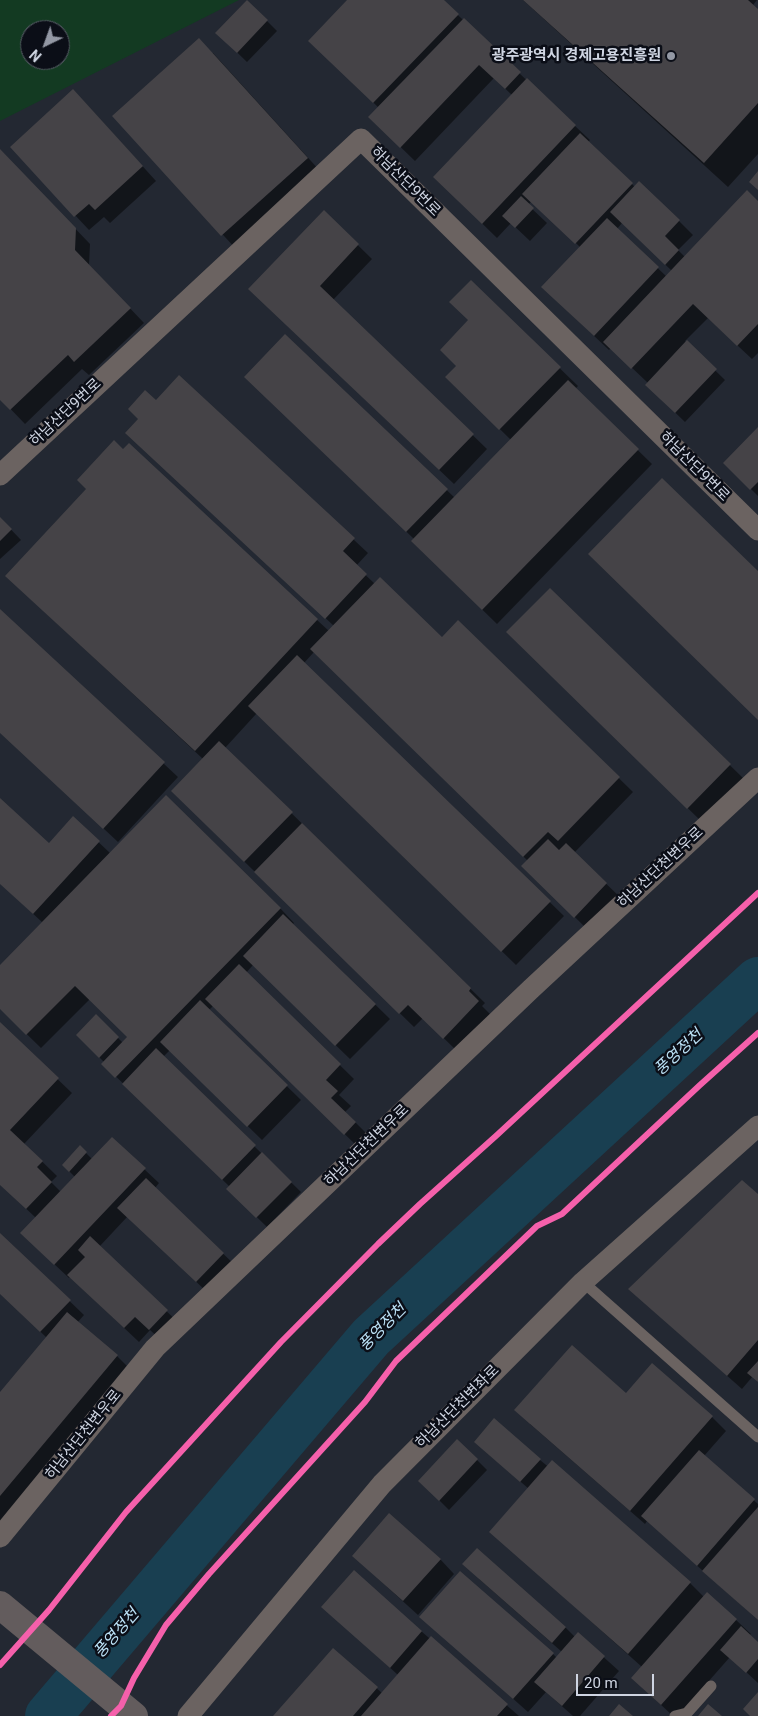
<!DOCTYPE html>
<html>
<head>
<meta charset="utf-8">
<style>
	body { margin:0 }
	#map { position:relative; width:758px; height:1716px; overflow:hidden; background:#232832; font-family:Roboto,sans-serif }
	canvas { display:block }
	.north { position:absolute; left:20px; top:20px; width:50px; height:50px; box-sizing:border-box; background:#0b0e17; border:1px solid #595e68; border-radius:50%; rotate:222deg; font-size:14px; font-weight:700; line-height:20px; text-align:center; color:#cfd5e2 }
	.north::after { content:''; display:block; margin:auto; width:18px; height:22px; background:#9398a4; clip-path:polygon(50% 0,100% 100%,50% 72%,0 100%) }
	.scale { position:absolute; left:576px; top:1674px; width:78px; height:22px; box-sizing:border-box; border:2px solid #cfd5e2; border-top:0; padding-left:6px; font-size:15px; line-height:18px; white-space:nowrap; color:#cfd5e2; -webkit-text-stroke:4px #0b0e17; paint-order:stroke }
</style>
</head>
<body>
<div id="map">
<canvas width="758" height="1716"></canvas>
<div class="north">N</div>
<div class="scale">20 m</div>
</div>
<script>
const c = document.querySelector('canvas').getContext('2d');
c.lineJoin = 'round';
function paint(path, color) { c.fillStyle = color; c.fill(path, 'evenodd'); }
const shape = rows => new Path2D(rows.map(r => 'M' + r).join(''));
function trace(path, color, width, dash) { c.strokeStyle = color; c.lineWidth = width; c.lineCap = dash ? 'butt' : 'round'; c.setLineDash(dash || []); c.stroke(path); }
function write(font, color, halo, rows, align = 'center') {
  c.font = font + ' Roboto,"Noto Sans KR",sans-serif'; c.lineWidth = 5; c.setLineDash([]); c.textBaseline = 'middle'; c.strokeStyle = halo; c.fillStyle = color; for (const [text, x, y, turn = 0] of rows) {
    c.save(); c.translate(x, y); c.rotate((+turn || 0) * Math.PI / 180); c.textAlign = isNaN(turn) ? turn : align; if (halo) c.strokeText(text, 0, 0); c.fillText(text, 0, 0); c.restore();
  }
}
const green = shape([
	[0,0,239,0,0,121],
	[30,30,60,30,60,60,30,60]
]);
const shadow = shape([
	[348,0,442,0,575,126,590,140,588,142,635,187,679,221,693,235,678,250,685,257,758,202,758,353,752,359,708,318,685,341,725,380,685,422,656,394,648,383,611,348,609,350,557,301,580,247,532,201,528,205,547,223,530,241,511,223,497,238,449,191,513,96,494,78,415,161,384,131,379,108,324,55],
	[622,223,672,271,667,277,617,229],
	[523,0,757,0,753,5,758,10,758,154,728,187],
	[247,1,277,31,247,62,217,33],
	[213,53,321,172,236,249,114,116],
	[87,105,156,181,110,223,104,217,89,230,11,147],
	[0,150,90,244,89,265,144,323,89,375,82,369,25,424,0,398],
	[324,212,372,259,333,300,487,449,454,484,264,303],
	[471,282,578,386,575,389,652,464,497,624,412,541,414,539,260,391,285,336,455,498,511,440,447,377,458,366,470,321],
	[179,377,368,553,356,566,375,584,442,638,458,621,633,792,574,853,621,898,589,931,523,866,528,861,314,652,304,663,564,916,516,965,257,713,225,748,485,1003,482,1006,492,1016,458,1052,423,1018,414,1027,172,791,203,759,21,590,317,620,329,631,334,626,141,447,156,402],
	[758,429,758,496,725,463],
	[0,518,21,540,0,559],
	[550,589,744,779,702,822,522,647],
	[0,611,178,777,118,842,0,732],
	[0,800,49,845,73,818,110,853,280,908,294,923,293,924,390,1019,350,1059,253,965,246,973,354,1079,339,1095,351,1106,345,1112,370,1137,359,1148,213,1006,209,1010,301,1100,262,1140,170,1050,163,1057,301,1192,267,1227,228,1189,230,1187,103,1064,104,1062,77,1035,96,1016,123,1043,129,1037,90,999,41,1048,0,1008,0,967,43,923,0,883],
	[0,1024,72,1093,24,1144,57,1176,51,1182,61,1192,75,1177,63,1165,80,1147,92,1159,112,1139,159,1183,155,1188,238,1268,211,1296,128,1216,99,1247,181,1325,164,1343,150,1330,139,1342,70,1277,69,1278,36,1247,36,1218,0,1184],
	[758,1195,758,1382,753,1376,742,1389,629,1289],
	[0,1234,84,1315,77,1323,117,1356,131,1370,0,1527,0,1394,47,1338,0,1293],
	[626,1394,712,1417,726,1431,704,1456,758,1504,758,1620,647,1521,645,1524,530,1424],
	[458,1441,487,1470,449,1510,420,1481],
	[485,1451,540,1460,690,1583,704,1597,707,1594,736,1620,751,1634,749,1635,758,1643,758,1683,730,1657,678,1716,673,1716,632,1678,642,1667,491,1532,529,1489],
	[353,1556,440,1559,454,1574,418,1615],
	[478,1578,565,1627,575,1637,578,1634,619,1671,580,1716,573,1716,546,1692,528,1712,421,1617,553,1654,557,1658,562,1652],
	[323,1607,421,1631,519,1716,275,1716,333,1650,382,1693,398,1675]
]);
const river = shape([
	[48,1716,371,1337,758,980]
]);
const building = shape([
	[247,0,268,20,237,53,215,33],
	[347,0,444,0,459,14,373,103,308,41],
	[523,0,748,0,758,9,758,103,704,163],
	[464,18,521,72,505,89,479,65,400,148,368,117],
	[199,38,308,158,221,236,112,116],
	[527,78,576,125,482,224,433,177],
	[73,89,143,166,95,210,89,204,74,217,10,147],
	[580,133,633,183,575,244,522,194],
	[0,149,76,228,75,250,131,308,74,362,68,355,10,410,0,400],
	[758,171,758,190,749,182],
	[639,181,680,220,665,236,679,250,665,265,610,212],
	[747,190,758,201,758,324,737,346,693,304,631,369,603,342],
	[521,196,534,208,515,228,502,216],
	[324,210,359,244,320,286,474,434,439,470,248,289],
	[607,218,659,267,594,336,541,287],
	[471,280,561,367,499,430,445,377,456,366,440,350,468,320,449,302],
	[285,334,448,489,406,532,244,377],
	[687,340,717,369,675,413,645,385],
	[179,375,355,538,343,551,367,574,325,619,125,433,138,419,128,409,145,390,156,400],
	[568,380,639,449,482,610,411,541],
	[758,427,758,482,750,490,723,463],
	[114,440,123,449,129,443,318,619,195,751,5,576,86,489,77,480],
	[662,478,758,571,758,720,588,554],
	[0,517,12,529,0,541],
	[380,577,442,637,458,620,620,777,558,841,548,832,523,857,310,649],
	[550,588,731,764,687,809,506,632],
	[0,609,165,762,103,829,0,733],
	[297,655,551,901,501,952,248,706],
	[219,741,293,812,244,862,171,791],
	[166,795,281,908,115,1078,101,1064,127,1037,75,986,26,1035,0,1009,0,965],
	[0,798,49,843,73,816,100,841,33,914,0,884],
	[302,823,471,988,469,991,479,1001,443,1039,408,1005,399,1014,254,872],
	[548,839,559,850,566,843,607,883,574,918,521,866],
	[283,914,376,1004,335,1046,243,956],
	[239,964,341,1064,326,1080,338,1091,331,1098,356,1122,344,1135,205,999],
	[200,1000,288,1085,247,1127,160,1042],
	[96,1014,119,1037,99,1058,76,1035],
	[0,1022,59,1078,10,1130,43,1161,37,1167,52,1182,26,1209,0,1185],
	[156,1048,256,1145,222,1180,122,1084],
	[112,1137,146,1168,54,1265,20,1233],
	[80,1145,87,1152,69,1172,62,1165],
	[262,1152,292,1182,256,1218,226,1189],
	[146,1178,224,1253,196,1282,117,1208],
	[742,1180,758,1194,758,1340,727,1376,628,1289],
	[0,1233,71,1300,40,1332,0,1294],
	[90,1236,168,1310,149,1330,135,1317,124,1328,67,1275,85,1257,78,1250],
	[67,1312,118,1355,0,1496,0,1392],
	[572,1345,626,1393,652,1363,713,1416,630,1511,514,1410],
	[758,1361,758,1382,747,1373],
	[494,1418,541,1459,520,1482,474,1442],
	[457,1439,478,1459,439,1501,418,1481],
	[699,1450,755,1499,697,1566,641,1516],
	[552,1460,691,1582,628,1654,489,1532],
	[758,1507,758,1620,702,1571],
	[389,1513,441,1559,403,1601,352,1556],
	[477,1548,566,1627,552,1643,462,1564],
	[354,1570,422,1631,390,1668,321,1607],
	[460,1571,554,1653,513,1699,419,1617],
	[707,1592,737,1619,661,1705,631,1678],
	[741,1626,758,1642,758,1659,746,1673,720,1650],
	[578,1632,605,1656,562,1706,534,1682],
	[431,1636,508,1704,497,1716,361,1716],
	[333,1648,378,1687,353,1716,273,1716],
	[758,1692,758,1716,750,1716,743,1709],
	[619,1704,633,1716,609,1716],
	[708,1704,722,1716,698,1716]
]);
const lane = shape([
	[583,1282,758,1437],
	[675,1716,687,1713,711,1686]
]);
const street = shape([
	[0,475,361,139,758,530],
	[0,1537,155,1348,531,989,758,778],
	[188,1716,382,1484,583,1282,758,1126]
]);
const secondary = shape([
	[0,1605,134,1716]
]);
const cycleway = shape([
	[0,1665,49,1610,126,1512,281,1342,378,1244,420,1204,497,1135,758,893],
	[111,1716,121,1706,134,1678,166,1625,209,1574,365,1402,396,1361,537,1226,562,1214,700,1085,758,1033]
]);
const markers = [
	[671,56,5,"#9398a4"]
];
const poiNames = [
	["광주광역시 경제고용진흥원",661,56]
];
const streetNames = [
	["하남산단9번로",405,182,45],
	["하남산단9번로",66,413,-43],
	["하남산단9번로",694,467,45],
	["하남산단천변우로",661,868,-43],
	["하남산단천변우로",367,1146,-44],
	["하남산단천변좌로",458,1407,-45],
	["하남산단천변우로",84,1435,-51]
];
const waterNames = [
	["풍영정천",679,1053,-43],
	["풍영정천",383,1328,-45],
	["풍영정천",117,1634,-49]
];
paint(green, '#133a22');
paint(shadow, '#0007');
trace(river, '#193f51', 46);
paint(building, '#454347');
trace(lane, '#6b6361', 11);
trace(street, '#6b6361', 21);
trace(secondary, '#635c5d', 28);
trace(cycleway, '#f560ab', 6);
for (const [x, y, r, color] of markers) { const dot = new Path2D(); dot.arc(x, y, r, 0, 2 * Math.PI); c.fillStyle = color; c.fill(dot); trace(dot, '#0b0e17', 2); }
write('bold 15px', '#cfd5e2', '#0b0e17', poiNames, 'right');
write('15px', '#cfd5e2', '#0b0e17', streetNames);
write('italic 16px', '#bce2f7', '#0b0e17', waterNames);
</script>
</body>
</html>
